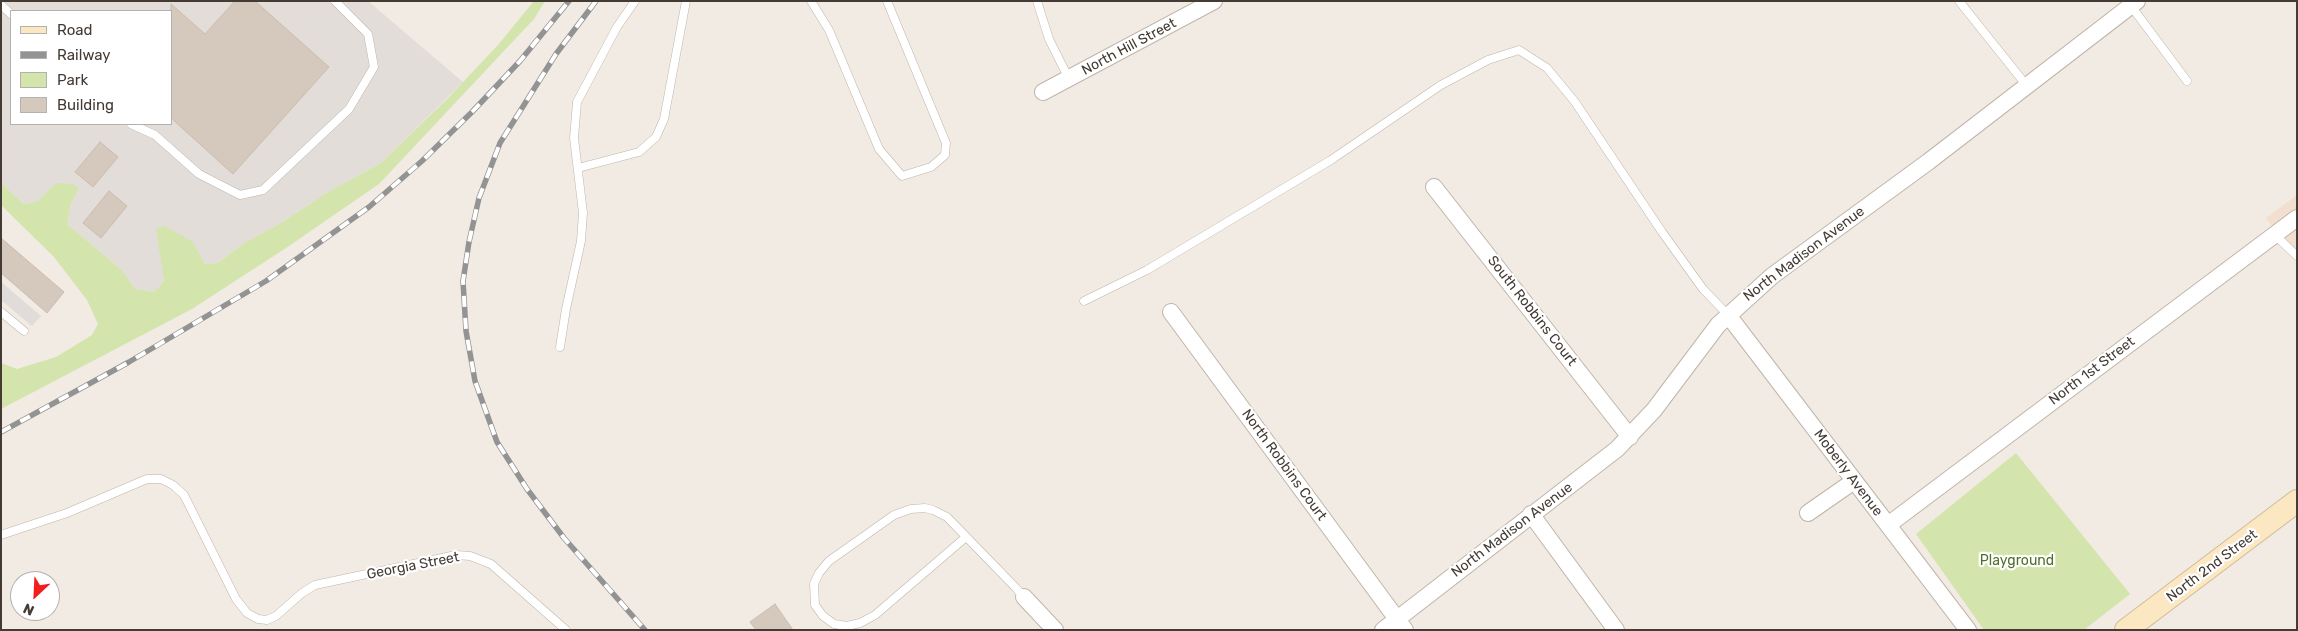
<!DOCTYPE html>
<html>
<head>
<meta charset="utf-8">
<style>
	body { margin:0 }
	#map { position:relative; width:2298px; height:631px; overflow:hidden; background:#f1ebe4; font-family:Rubik,sans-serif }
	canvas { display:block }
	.frame { position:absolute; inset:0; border:2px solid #433b34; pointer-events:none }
	.legend { position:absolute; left:10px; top:10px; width:162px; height:115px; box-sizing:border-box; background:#fff; border:1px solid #b4b1ae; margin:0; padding:6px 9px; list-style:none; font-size:15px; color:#433b34 }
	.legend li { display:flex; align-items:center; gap:10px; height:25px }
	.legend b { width:25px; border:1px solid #b4b1ae }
	.north { position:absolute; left:10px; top:571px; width:50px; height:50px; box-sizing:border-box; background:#fff; border:1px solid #b4b1ae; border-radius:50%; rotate:205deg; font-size:14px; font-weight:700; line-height:20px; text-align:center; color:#433b34 }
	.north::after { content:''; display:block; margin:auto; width:18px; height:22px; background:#f11e1b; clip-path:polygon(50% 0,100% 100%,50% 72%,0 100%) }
</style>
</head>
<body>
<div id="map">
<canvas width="2298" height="631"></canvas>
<div class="frame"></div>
<ul class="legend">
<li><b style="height:6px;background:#fce7c3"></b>Road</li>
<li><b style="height:6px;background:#939393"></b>Railway</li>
<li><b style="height:14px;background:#d3e4ad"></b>Park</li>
<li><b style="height:14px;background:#d5c8bd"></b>Building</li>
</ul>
<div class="north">N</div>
</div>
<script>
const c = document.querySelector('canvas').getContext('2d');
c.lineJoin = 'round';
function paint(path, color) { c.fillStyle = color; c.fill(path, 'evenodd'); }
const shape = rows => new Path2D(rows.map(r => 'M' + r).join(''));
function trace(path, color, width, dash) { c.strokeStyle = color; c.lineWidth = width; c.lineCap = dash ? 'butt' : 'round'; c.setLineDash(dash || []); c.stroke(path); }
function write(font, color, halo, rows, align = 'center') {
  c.font = font + ' Rubik,sans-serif'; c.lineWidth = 4.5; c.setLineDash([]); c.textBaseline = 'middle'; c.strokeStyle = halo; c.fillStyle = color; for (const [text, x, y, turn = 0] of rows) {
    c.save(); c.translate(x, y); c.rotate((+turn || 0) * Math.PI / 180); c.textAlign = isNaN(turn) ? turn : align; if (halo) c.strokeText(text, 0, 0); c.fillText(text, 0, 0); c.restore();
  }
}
const commercial = shape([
	[2297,195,2297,259,2266,218]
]);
const industrial = shape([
	[1,1,368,1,463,82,381,163,328,192,281,223,244,243,218,263,205,264,193,242,162,264,164,281,154,292,135,289,123,271,67,224,71,203,79,189,56,183,38,201,24,204,1,183],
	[11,11,171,11,171,124,11,124]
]);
const green = shape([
	[534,1,545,1,534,19,379,184,286,248,192,309,1,409,1,363,17,369,56,357,92,335,98,324,87,300,54,257,1,205,1,183,24,204,38,201,56,183,73,184,79,189,71,203,67,224,123,271,135,289,154,292,164,281,156,229,165,226,193,242,205,264,218,263,244,243,281,223,328,192,381,163,448,98,498,45],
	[2016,453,2130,594,2084,630,1984,630,1916,534]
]);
const parking = shape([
	[1,282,41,316,32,326,1,300]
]);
const building = shape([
	[235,1,255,1,329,67,233,174,171,118,171,4,205,34,235,1],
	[100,142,118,157,93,187,75,172,100,142],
	[109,191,127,206,101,238,83,223,109,191],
	[1,238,64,292,47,313,1,273,1,238],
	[775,604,793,630,756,630,750,622,775,604]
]);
const lane = shape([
	[811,1,829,30,879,149,902,176,931,167,945,155,946,143,887,1],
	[1037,1,1049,39,1069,79],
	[1959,1,2027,86],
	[1,5,11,14],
	[2131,6,2187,81],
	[131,124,155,135,199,174,240,195,263,190,349,109,374,67,368,34,335,1],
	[578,168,639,152,656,137,664,119,686,1],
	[2275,235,2297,256],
	[1084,301,1147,270,1331,160,1441,85,1488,60,1519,50,1547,68,1575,102,1662,232,1703,289,1728,315],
	[1,312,24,331],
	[560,347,566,309,581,241,583,213,574,138,577,102,617,27,635,1],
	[1,535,67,513,147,479,161,479,173,485,184,495,236,599,247,613,258,619,267,620,276,616,302,593,315,585,456,555,470,556,491,564,566,630],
	[966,537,875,615,860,623,847,626,834,624,823,616,815,605,814,584,819,573,829,561,894,515,911,509,925,508,933,510,947,517,1016,588,1024,597]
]);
const street = shape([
	[1043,92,1214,1],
	[1434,187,1630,437],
	[1171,312,1405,630],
	[1728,315,1968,630],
	[1808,513,1854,481],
	[1531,514,1616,630],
	[1888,525,2297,218],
	[1024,597,1055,630],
	[1383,630,1617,449,1654,410,1718,325,1772,276,1928,162,2137,1]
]);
const secondary = shape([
	[2126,630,2297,501]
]);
const rail = shape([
	[596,1,556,54,500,143,479,198,469,242,463,281,466,331,475,381,497,442,527,489,564,538,645,630],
	[1,432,129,362,266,281,369,207,422,161,472,112,520,61,569,1]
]);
const streetNames = [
	["North Hill Street",1129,47,-28],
	["North Madison Avenue",1804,254,-37],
	["South Robbins Court",1532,311,52],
	["North 1st Street",2092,371,-37],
	["North Robbins Court",1284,465,54],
	["Moberly Avenue",1848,473,53],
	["North Madison Avenue",1512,530,-37],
	["Georgia Street",413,566,-11],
	["North 2nd Street",2212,566,-37]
];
const parkNames = [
	["Playground",2017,561]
];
paint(commercial, '#f3dfcf');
paint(industrial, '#e3ddd9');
paint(green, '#d3e4ad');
paint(parking, '#dfdcd9');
paint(building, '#d5c8bd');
trace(building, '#cdbcad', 1);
trace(lane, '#bfb5aa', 9);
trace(street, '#bfb5aa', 18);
trace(secondary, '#d3bb97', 24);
trace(lane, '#fff', 8);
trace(street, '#fff', 16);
trace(secondary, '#fce7c3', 22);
trace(rail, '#939393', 5.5);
trace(rail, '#fff', 4, [11]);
write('14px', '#433b34', '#fff', streetNames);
write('14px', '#4f712a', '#fff', parkNames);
</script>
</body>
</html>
